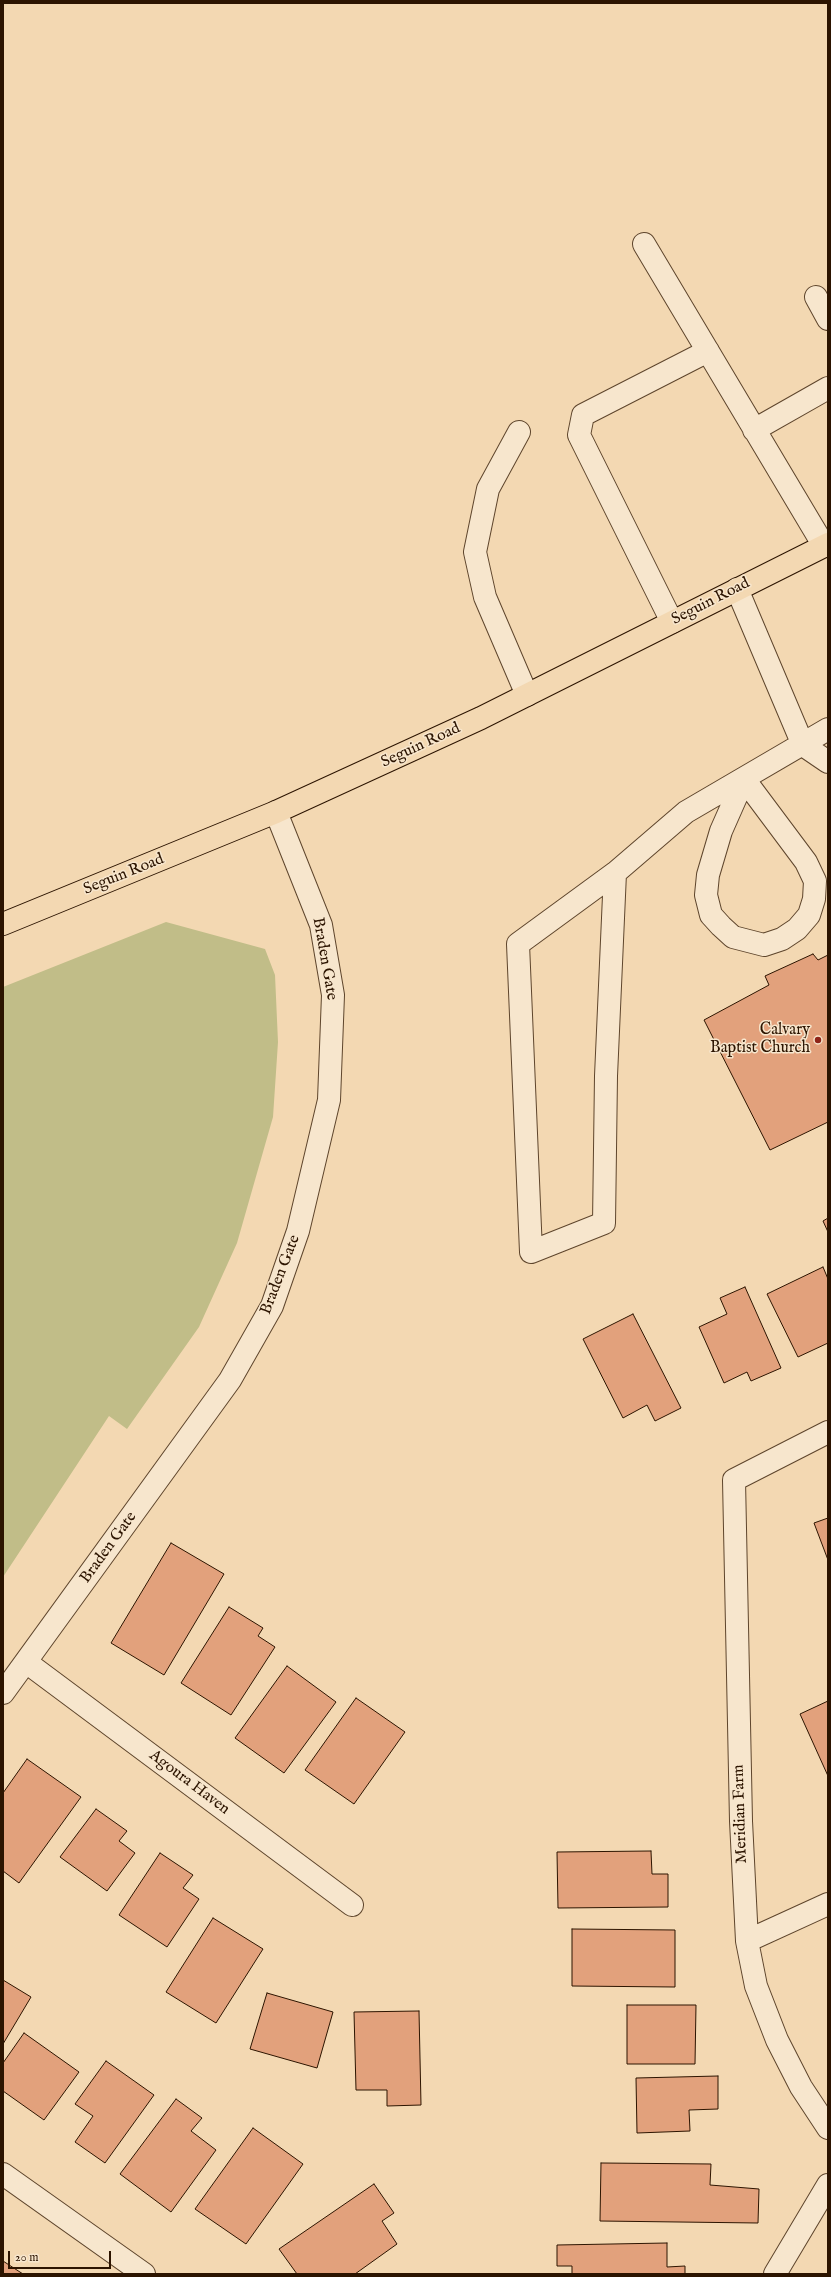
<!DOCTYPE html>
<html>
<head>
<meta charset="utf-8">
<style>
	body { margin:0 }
	#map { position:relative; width:831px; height:2277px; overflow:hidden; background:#f3d8b2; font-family:"IM FELL English",serif }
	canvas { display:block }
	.frame { position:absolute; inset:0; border:4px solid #2c1400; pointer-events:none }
	.scale { position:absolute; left:8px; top:2251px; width:103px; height:18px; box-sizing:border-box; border:2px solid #2c1400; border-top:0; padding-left:5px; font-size:12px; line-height:14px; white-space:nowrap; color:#2c1400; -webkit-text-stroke:3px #f7e6cd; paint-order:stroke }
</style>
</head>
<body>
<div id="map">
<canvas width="831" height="2277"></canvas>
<div class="frame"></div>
<div class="scale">20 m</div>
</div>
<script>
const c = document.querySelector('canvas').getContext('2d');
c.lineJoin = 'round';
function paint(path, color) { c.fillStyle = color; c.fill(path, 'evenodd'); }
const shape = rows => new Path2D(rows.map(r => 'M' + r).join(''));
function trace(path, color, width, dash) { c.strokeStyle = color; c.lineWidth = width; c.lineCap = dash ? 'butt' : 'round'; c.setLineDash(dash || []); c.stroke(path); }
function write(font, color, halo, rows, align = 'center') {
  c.font = font + ' "IM FELL English",serif'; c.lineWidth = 3; c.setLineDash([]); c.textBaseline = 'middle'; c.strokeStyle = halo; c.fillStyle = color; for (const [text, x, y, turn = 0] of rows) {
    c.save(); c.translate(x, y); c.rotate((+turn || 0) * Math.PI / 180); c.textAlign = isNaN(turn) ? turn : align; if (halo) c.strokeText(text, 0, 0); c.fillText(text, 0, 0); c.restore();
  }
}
const green = shape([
	[166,922,265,949,275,975,278,1042,273,1117,237,1243,199,1327,127,1429,109,1416,3,1577,3,987]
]);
const building = shape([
	[813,954,818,960,828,955,828,1122,770,1150,704,1020,769,985,765,976,813,954],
	[828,1218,828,1232,823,1221,828,1218],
	[823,1267,828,1279,828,1343,798,1357,767,1294,823,1267],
	[745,1287,781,1368,751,1381,747,1372,724,1383,699,1327,727,1314,720,1298,745,1287],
	[633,1314,681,1408,655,1421,647,1405,623,1418,583,1339,633,1314],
	[828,1518,828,1560,814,1523,828,1518],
	[171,1543,224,1574,164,1675,111,1643,171,1543],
	[229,1607,263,1628,258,1636,275,1647,231,1715,181,1683,229,1607],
	[287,1666,336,1702,284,1773,235,1738,287,1666],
	[356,1698,405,1732,354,1804,305,1770,356,1698],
	[828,1701,828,1776,800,1714,828,1701],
	[27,1759,81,1797,19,1883,3,1871,3,1793,27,1759],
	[96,1809,127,1831,119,1841,135,1853,107,1891,60,1857,96,1809],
	[651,1851,652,1874,668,1874,668,1907,558,1908,557,1852,651,1851],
	[160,1853,193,1875,183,1888,199,1899,167,1947,119,1915,160,1853],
	[213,1918,263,1949,216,2023,166,1992,213,1918],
	[572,1929,675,1930,675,1987,572,1986,572,1929],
	[3,1980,31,1997,3,2044,3,1980],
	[267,1993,333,2012,317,2068,250,2049,267,1993],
	[627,2005,696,2005,695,2064,627,2064,627,2005],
	[419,2011,421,2105,387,2106,387,2090,356,2090,354,2012,419,2011],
	[24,2033,79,2072,44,2120,3,2091,3,2063,24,2033],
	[106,2061,154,2095,105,2163,75,2142,93,2116,75,2104,106,2061],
	[718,2076,718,2109,689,2110,690,2131,637,2133,636,2078,718,2076],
	[176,2099,202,2118,191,2131,216,2150,171,2212,120,2174,176,2099],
	[253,2128,303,2164,246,2244,195,2209,253,2128],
	[601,2163,711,2164,710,2185,759,2189,758,2223,600,2221,601,2163],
	[374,2184,394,2213,382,2221,397,2244,355,2274,297,2274,279,2249,374,2184],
	[667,2243,667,2267,685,2266,685,2274,572,2274,572,2266,557,2266,557,2245,667,2243],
	[3,2261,23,2274,3,2274,3,2261]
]);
const minor = shape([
	[644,244,824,546],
	[816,297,828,319],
	[754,430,828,388],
	[519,432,488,489,475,552,485,597,527,695],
	[737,589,803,745,828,762],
	[672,622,579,435,583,415,708,351],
	[744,779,806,862,815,881,814,899,809,915,797,929,782,939,764,945,733,937,721,926,711,915,706,895,708,875,721,831,744,779],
	[615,873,606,1076,604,1223,531,1252,518,944,615,873,686,812,828,729],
	[828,1432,734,1480,741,1821,747,1941,756,1986,777,2040,801,2087,828,2128],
	[26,1662,352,1905],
	[3,1693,230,1380,272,1306,298,1231,329,1100,333,995,321,925,276,812],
	[747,1941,828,1904],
	[3,2174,144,2274],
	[775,2274,828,2185]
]);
const major = shape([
	[3,924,276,812,481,718,828,544]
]);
const markers = [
	[818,1040,4,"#8f2418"]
];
const streetNames = [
	["Seguin Road",711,602,-27],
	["Seguin Road",421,746,-25],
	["Seguin Road",124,875,-22],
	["Braden Gate",324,959,80],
	["Braden Gate",281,1275,-69],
	["Braden Gate",109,1548,-54],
	["Agoura Haven",189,1783,37],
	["Meridian Farm",741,1814,-92]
];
const poiNames = [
	["Calvary",810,1031],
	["Baptist Church",810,1049]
];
paint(green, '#c1bd88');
paint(building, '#e2a17c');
trace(building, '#2c1400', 1);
trace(minor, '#5e452c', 24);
trace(major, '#2c1400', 24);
trace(minor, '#f7e6cd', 22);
trace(major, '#f3d8b2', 22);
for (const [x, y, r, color] of markers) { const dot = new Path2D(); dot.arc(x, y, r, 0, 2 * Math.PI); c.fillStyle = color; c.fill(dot); trace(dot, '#f7e6cd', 1.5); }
write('16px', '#2c1400', '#f7e6cd', streetNames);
write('16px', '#2c1400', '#f7e6cd', poiNames, 'right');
</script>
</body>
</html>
